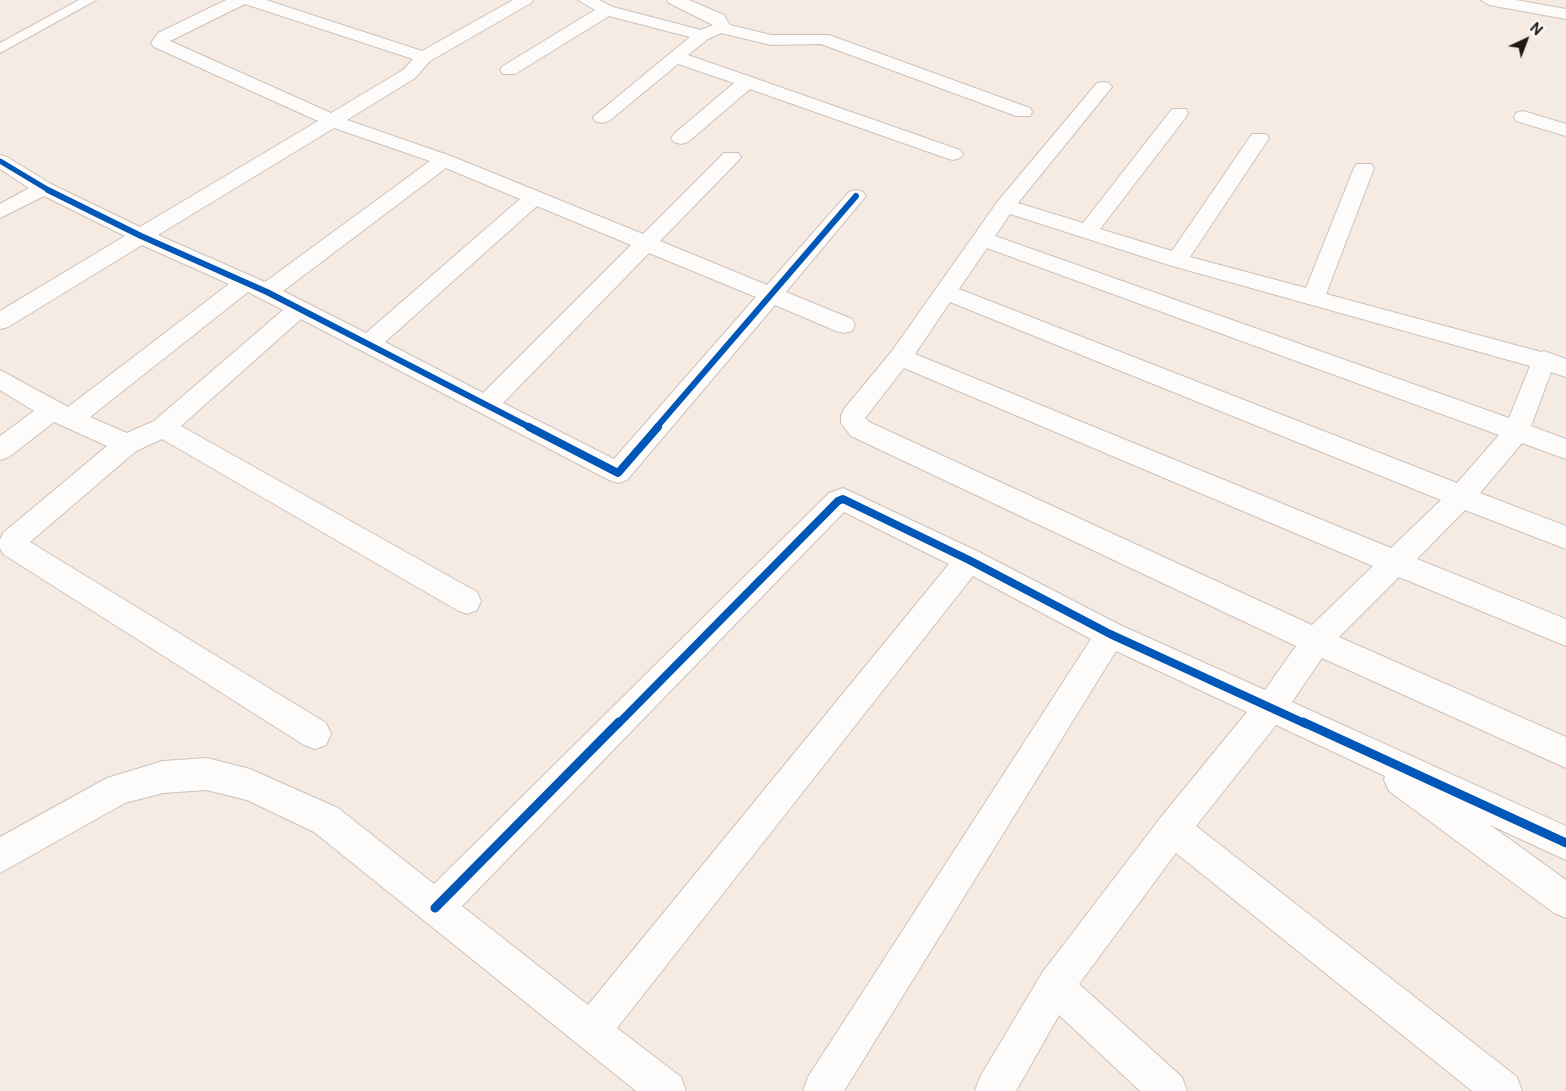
<!DOCTYPE html>
<html>
<head>
<meta charset="utf-8">
<style>
	body { margin:0 }
	#map { position:relative; width:1566px; height:1091px; overflow:hidden; background:#f6ebe2; font-family:"Public Sans",sans-serif }
	canvas { display:block }
	.north { position:absolute; left:1501px; top:15px; width:50px; height:50px; -webkit-text-stroke:4px #fbfbfb; paint-order:stroke; rotate:43deg; font-size:14px; font-weight:700; line-height:20px; text-align:center; color:#201811 }
	.north::after { content:''; display:block; margin:auto; width:18px; height:22px; background:#201811; clip-path:polygon(50% 0,100% 100%,50% 72%,0 100%) }
</style>
</head>
<body>
<div id="map">
<canvas width="1566" height="1091"></canvas>
<div class="north">N</div>
</div>
<script>
const c = document.querySelector('canvas').getContext('2d');
c.lineJoin = 'round';
const shape = rows => new Path2D(rows.map(r => 'M' + r).join(''));
function trace(path, color, width, dash) { c.strokeStyle = color; c.lineWidth = width; c.lineCap = dash ? 'butt' : 'round'; c.setLineDash(dash || []); c.stroke(path); }
function paint(path, color) { c.fillStyle = color; c.fill(path, 'evenodd'); }
const service = shape([
	[79,0,96,0,0,53,0,43,79,0]
]);
const minor = shape([
	[226,0,266,0,422,51,513,0,533,0,531,3,430,61,415,78,347,120,451,156,643,234,724,153,738,153,741,157,738,161,660,241,767,285,849,192,856,190,863,192,866,196,786,292,852,319,855,325,852,331,844,333,836,331,775,305,627,480,618,483,609,480,301,319,181,426,477,592,481,601,477,610,467,614,457,610,162,439,136,451,30,542,326,723,331,734,326,745,315,749,304,745,3,554,0,548,0,540,3,533,107,446,54,422,9,457,0,460,0,436,34,411,0,390,0,370,68,407,229,284,142,245,8,327,0,329,0,311,125,236,44,196,0,218,0,204,29,188,0,169,0,155,7,157,51,184,140,227,318,121,154,47,151,43,158,33,226,0],
	[245,4,413,59,403,70,331,113,170,41,245,4],
	[334,128,430,161,265,282,158,235,334,128],
	[446,168,520,199,366,333,283,291,446,168],
	[537,206,631,245,483,393,385,342,537,206],
	[649,253,756,297,614,459,503,403,649,253],
	[248,292,283,310,154,421,127,433,90,417,248,292],
	[578,0,599,0,613,7,701,30,713,25,669,3,667,0,689,0,724,15,730,25,771,35,829,35,1030,108,1032,112,1030,116,1016,116,821,44,771,45,721,33,708,39,688,55,960,150,963,154,960,158,953,160,946,158,750,89,688,142,681,144,674,142,671,138,674,134,734,83,678,64,609,121,602,123,595,121,593,117,690,37,609,16,515,74,503,74,500,70,503,66,595,10,578,0],
	[1103,82,1109,83,1112,87,1018,203,1083,223,1172,109,1186,109,1188,113,1186,117,1100,229,1172,251,1252,134,1266,134,1269,138,1190,257,1306,288,1354,168,1357,164,1371,164,1374,168,1326,294,1541,352,1544,351,1566,359,1566,377,1551,372,1531,426,1566,439,1566,459,1522,443,1480,493,1566,526,1566,549,1465,510,1417,559,1566,619,1566,646,1399,577,1339,637,1566,737,1566,768,1322,658,1292,702,1566,826,1566,860,1490,825,1566,880,1566,918,1554,913,1389,791,1384,780,1385,776,1276,725,1196,826,1517,1077,1522,1091,1472,1091,1176,853,1079,984,1182,1077,1187,1091,1140,1091,1059,1015,1016,1091,975,1091,980,1077,1042,973,1161,817,1247,712,1116,651,844,1091,803,1091,808,1077,1091,639,973,576,617,1028,681,1077,686,1091,636,1091,314,832,247,800,207,790,163,793,125,803,0,873,0,837,107,778,163,761,207,758,250,769,338,808,434,884,829,493,843,488,979,552,1120,625,1265,690,1296,646,851,436,841,423,841,416,844,409,892,351,998,201,1097,83,1103,82],
	[1010,214,1169,265,1530,366,1509,418,995,236,1010,214],
	[987,248,1499,435,1457,483,959,289,987,248],
	[950,302,1441,500,1391,548,915,354,950,302],
	[904,368,1373,566,1312,625,869,422,865,418,904,368],
	[844,512,949,564,588,1005,462,906,844,512],
	[1523,111,1566,124,1566,136,1516,121,1514,117,1516,113,1523,111]
]);
const tertiary = shape([
	[1481,0,1516,0,1566,9,1566,19,1489,5,1481,0]
]);
const cyclewayFar3 = shape([
	[0,161,50,191]
]);
const cyclewayFar2 = shape([
	[48,190,141,236,267,292,531,428],
	[656,428,856,196]
]);
const cyclewayFar1 = shape([
	[529,427,618,473,658,427],
	[618,724,838,501,843,499,969,560,1110,634,1306,724]
]);
const cycleway = shape([
	[1303,722,1566,843],
	[435,908,619,722]
]);
trace(service, '#ccc2bb', 2);
trace(minor, '#ccc2bb', 2);
trace(tertiary, '#ccc2bb', 2);
paint(service, '#fefcfb');
paint(minor, '#fefcfb');
paint(tertiary, '#fefcfb');
trace(cyclewayFar3, '#0057b8', 5);
trace(cyclewayFar2, '#0057b8', 6);
trace(cyclewayFar1, '#0057b8', 8);
trace(cycleway, '#0057b8', 9);
</script>
</body>
</html>
